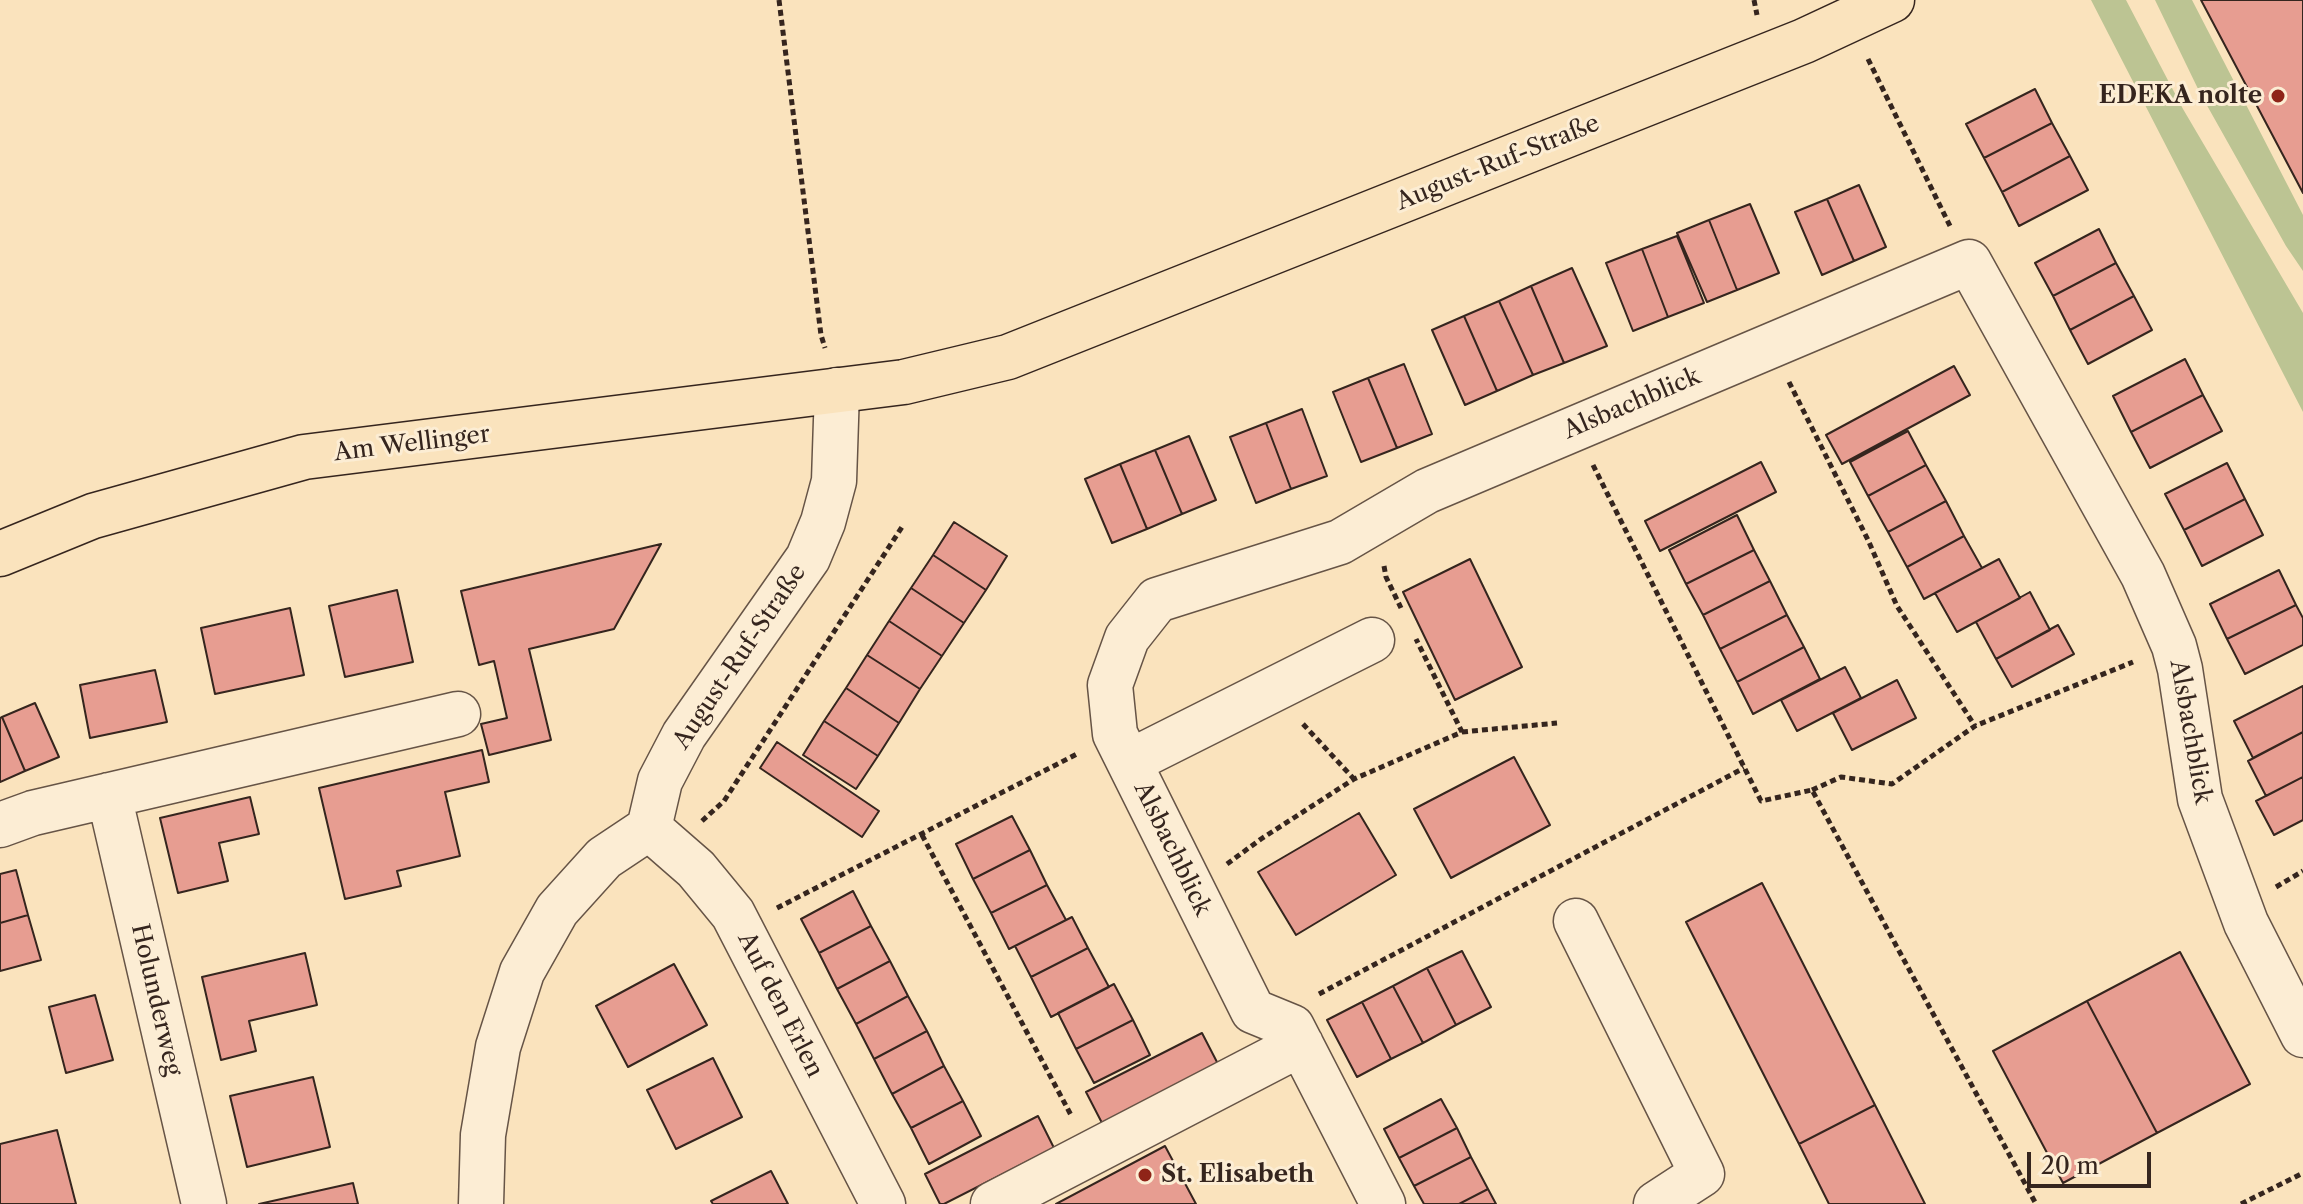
<!DOCTYPE html>
<html>
<head>
<meta charset="utf-8">
<style>
	body { margin:0 }
	#map { position:relative; width:2303px; height:1204px; overflow:hidden; background:#fae3bd; font-family:"Libre Caslon Text",serif }
	canvas { display:block }
	.scale { position:absolute; left:2027px; top:1152px; width:124px; height:36px; box-sizing:border-box; border:4px solid #35251e; border-top:0; padding-left:10px; font-size:24px; line-height:28px; white-space:nowrap; color:#35251e; -webkit-text-stroke:6px #fcedd4; paint-order:stroke }
</style>
</head>
<body>
<div id="map">
<canvas width="2303" height="1204"></canvas>
<div class="scale">20 m</div>
</div>
<script>
const c = document.querySelector('canvas').getContext('2d');
c.lineJoin = 'round';
function paint(path, color) { c.fillStyle = color; c.fill(path, 'evenodd'); }
const shape = rows => new Path2D(rows.map(r => 'M' + r).join(''));
function trace(path, color, width, dash) { c.strokeStyle = color; c.lineWidth = width; c.lineCap = dash ? 'butt' : 'round'; c.setLineDash(dash || []); c.stroke(path); }
function write(font, color, halo, rows, align = 'center') {
  c.font = font + ' "Libre Caslon Text",serif'; c.lineWidth = 6; c.setLineDash([]); c.textBaseline = 'middle'; c.strokeStyle = halo; c.fillStyle = color; for (const [text, x, y, turn = 0] of rows) {
    c.save(); c.translate(x, y); c.rotate((+turn || 0) * Math.PI / 180); c.textAlign = isNaN(turn) ? turn : align; if (halo) c.strokeText(text, 0, 0); c.fillText(text, 0, 0); c.restore();
  }
}
const green = shape([
	[2091,0,2126,0,2183,109,2303,313,2303,412],
	[2155,0,2192,0,2303,215,2303,271,2286,246,2200,93]
]);
const building = shape([
	[2201,0,2303,0,2303,193,2201,0],
	[2035,89,2052,123,1984,158,1966,124,2035,89],
	[2052,123,2070,156,2002,192,1984,158,2052,123],
	[2070,156,2088,190,2019,226,2002,192,2070,156],
	[1859,185,1886,247,1854,261,1827,199,1859,185],
	[1827,199,1854,261,1822,275,1795,212,1827,199],
	[1750,204,1779,273,1737,290,1709,220,1750,204],
	[1709,220,1737,290,1707,302,1677,233,1709,220],
	[2099,229,2116,263,2053,296,2035,263,2099,229],
	[1677,236,1704,303,1668,317,1642,249,1677,236],
	[1642,249,1668,317,1633,331,1606,263,1642,249],
	[2116,263,2134,296,2070,330,2053,296,2116,263],
	[1572,268,1607,346,1564,363,1531,286,1572,268],
	[1531,286,1564,363,1533,375,1499,301,1531,286],
	[2134,296,2152,330,2088,364,2070,330,2134,296],
	[1499,301,1533,375,1497,391,1464,316,1499,301],
	[1464,316,1497,391,1465,405,1432,330,1464,316],
	[2185,359,2203,395,2131,432,2113,396,2185,359],
	[1404,364,1432,434,1397,448,1368,378,1404,364],
	[1954,366,1970,395,1842,464,1826,435,1954,366],
	[1368,378,1397,448,1361,462,1333,392,1368,378],
	[2203,395,2222,431,2150,468,2131,432,2203,395],
	[1302,409,1327,476,1291,489,1266,423,1302,409],
	[1266,423,1291,489,1256,503,1230,437,1266,423],
	[1908,431,1926,465,1868,496,1850,462,1908,431],
	[1189,436,1216,500,1182,514,1155,450,1189,436],
	[1155,450,1182,514,1147,529,1120,464,1155,450],
	[1761,462,1776,492,1660,551,1645,521,1761,462],
	[2227,463,2245,499,2184,530,2165,494,2227,463],
	[1120,464,1147,529,1112,543,1085,479,1120,464],
	[1926,465,1946,501,1888,532,1868,496,1926,465],
	[2245,499,2263,535,2202,566,2184,530,2245,499],
	[1946,501,1964,536,1907,567,1888,532,1946,501],
	[1737,515,1754,550,1686,584,1669,550,1737,515],
	[954,522,1007,556,986,590,933,555,954,522],
	[1964,536,1982,568,1924,599,1907,567,1964,536],
	[661,544,614,629,529,649,551,740,489,755,481,724,507,718,494,661,479,665,461,591,661,544],
	[1754,550,1770,581,1703,615,1686,584,1754,550],
	[933,555,986,590,964,623,911,588,933,555],
	[1470,559,1522,667,1455,700,1403,592,1470,559],
	[1999,559,2020,598,1957,632,1935,593,1999,559],
	[2279,570,2296,605,2227,639,2210,604,2279,570],
	[1770,581,1787,615,1720,649,1703,615,1770,581],
	[911,588,964,623,942,656,889,621,911,588],
	[397,590,413,662,345,677,329,606,397,590],
	[2030,592,2050,630,1996,659,1976,622,2030,592],
	[2296,605,2303,618,2303,645,2245,674,2227,639,2296,605],
	[290,608,304,675,215,694,201,628,290,608],
	[1787,615,1804,647,1737,682,1720,649,1787,615],
	[889,621,942,656,920,689,867,655,889,621],
	[2058,625,2074,654,2012,687,1996,659,2058,625],
	[1804,647,1820,679,1753,714,1737,682,1804,647],
	[867,655,920,689,899,723,846,688,867,655],
	[1845,667,1861,698,1797,731,1781,700,1845,667],
	[155,670,167,722,90,738,80,685,155,670],
	[1897,680,1916,718,1852,750,1833,713,1897,680],
	[2303,686,2303,732,2253,758,2234,721,2303,686],
	[846,688,899,723,878,756,824,721,846,688],
	[35,703,59,757,25,771,2,717,35,703],
	[2,717,25,771,0,782,0,718,2,717],
	[824,721,878,756,856,789,803,755,824,721],
	[2303,732,2303,777,2266,796,2248,761,2303,732],
	[777,742,879,811,862,837,760,768,777,742],
	[482,750,489,782,445,792,460,856,397,871,401,886,345,899,319,788,482,750],
	[1514,757,1550,825,1451,878,1414,809,1514,757],
	[2303,777,2303,820,2274,835,2256,801,2303,777],
	[250,797,259,834,219,843,228,881,178,893,160,818,250,797],
	[1359,813,1396,875,1296,935,1258,872,1359,813],
	[1012,816,1030,850,973,879,956,844,1012,816],
	[1030,850,1047,885,991,913,973,879,1030,850],
	[16,870,28,915,0,923,0,874,16,870],
	[1762,883,1875,1105,1799,1144,1686,922,1762,883],
	[1047,885,1066,920,1009,949,991,913,1047,885],
	[853,891,871,926,819,953,801,919,853,891],
	[28,915,41,960,0,971,0,923,28,915],
	[1072,917,1088,948,1031,977,1015,946,1072,917],
	[871,926,890,961,837,989,819,953,871,926],
	[1088,948,1109,987,1051,1017,1031,977,1088,948],
	[1462,951,1491,1007,1456,1025,1427,968,1462,951],
	[2180,952,2250,1084,2157,1133,2087,1001,2180,952],
	[305,953,317,1005,249,1021,256,1051,221,1060,202,977,305,953],
	[890,961,908,996,856,1024,837,989,890,961],
	[674,964,707,1025,628,1067,596,1006,674,964],
	[1427,968,1456,1025,1423,1043,1393,986,1427,968],
	[1114,984,1133,1020,1076,1049,1058,1013,1114,984],
	[1393,986,1423,1043,1391,1059,1362,1002,1393,986],
	[95,995,113,1060,66,1073,49,1007,95,995],
	[908,996,927,1031,874,1059,856,1024,908,996],
	[2087,1001,2157,1133,2063,1183,1993,1051,2087,1001],
	[1362,1002,1391,1059,1357,1077,1327,1020,1362,1002],
	[1133,1020,1150,1055,1094,1083,1076,1049,1133,1020],
	[927,1031,944,1066,892,1094,874,1059,927,1031],
	[1202,1033,1218,1064,1102,1123,1086,1092,1202,1033],
	[713,1058,742,1117,676,1149,647,1090,713,1058],
	[944,1066,963,1101,911,1128,892,1094,944,1066],
	[313,1077,330,1147,247,1167,230,1096,313,1077],
	[1441,1099,1457,1128,1399,1158,1384,1129,1441,1099],
	[963,1101,981,1136,929,1164,911,1128,963,1101],
	[1875,1105,1925,1204,1829,1204,1799,1144,1875,1105],
	[1038,1116,1054,1148,944,1204,940,1204,925,1174,1038,1116],
	[1457,1128,1471,1157,1414,1186,1399,1158,1457,1128],
	[57,1130,76,1204,0,1204,0,1144,57,1130],
	[1165,1146,1196,1204,1056,1204,1165,1146],
	[1471,1157,1488,1189,1459,1204,1424,1204,1414,1186,1471,1157],
	[771,1171,788,1204,713,1204,711,1201,771,1171],
	[353,1183,358,1204,259,1204,353,1183],
	[1488,1189,1496,1204,1459,1204,1488,1189]
]);
const path = shape([
	[779,0,821,335,825,348],
	[1754,0,1757,15],
	[1868,59,1950,226],
	[1789,382,1868,540,1897,606,1975,726],
	[1593,465,1761,801,1812,790,2036,1204],
	[1384,566,1386,577,1401,608],
	[1303,724,1354,779],
	[1462,732,1557,723],
	[1812,790,1841,777,1892,784,1975,726,2133,662],
	[702,821,724,801,902,527],
	[922,835,1072,1117],
	[1227,864,1261,839,1354,779,1462,732,1416,639],
	[2276,887,2303,871],
	[777,908,1077,754],
	[1319,994,1744,768],
	[2241,1204,2303,1173]
]);
const minor = shape([
	[1129,762,1372,640],
	[109,795,204,1204],
	[0,825,33,813,458,714],
	[649,828,696,869,733,914,883,1204],
	[1576,921,1702,1174,1656,1204],
	[481,1204,483,1135,498,1047,522,972,557,910,604,858,649,828,660,781,684,735,808,558,823,522,834,481,837,390],
	[993,1204,1301,1044],
	[1383,1204,1292,1027,1253,1011,1115,734,1110,685,1127,638,1157,600,1340,542,1427,491,1969,262,2143,575,2174,646,2180,669,2200,799,2246,923,2303,1035]
]);
const major = shape([
	[0,554,93,516,304,457,904,382,1008,357,1804,41,1892,0]
]);
const markers = [
	[2278,96,8,"#8f2418"],
	[1145,1175,8,"#8f2418"]
];
const poiNames = [
	["EDEKA nolte",2262,96],
	["St. Elisabeth",1161,1175,"left"]
];
const streetNames = [
	["August-Ruf-Straße",1498,163,-22],
	["Alsbachblick",1632,404,-23],
	["Am Wellinger",412,444,-7],
	["August-Ruf-Straße",740,657,-56],
	["Alsbachblick",2190,732,80],
	["Alsbachblick",1172,849,64],
	["Holunderweg",156,1000,77],
	["Auf den Erlen",780,1005,63]
];
paint(green, '#bcc493');
paint(building, '#e79d91');
trace(building, '#35251e', 2);
trace(minor, '#665446', 47);
trace(major, '#35251e', 47);
trace(path, '#35251e', 5, [6, 4]);
trace(minor, '#fcedd4', 44);
trace(major, '#fae3bd', 44);
for (const [x, y, r, color] of markers) { const dot = new Path2D(); dot.arc(x, y, r, 0, 2 * Math.PI); c.fillStyle = color; c.fill(dot); trace(dot, '#fcedd4', 3); }
write('bold 24px', '#35251e', '#fcedd4', poiNames, 'right');
write('24px', '#35251e', '#fcedd4', streetNames);
</script>
</body>
</html>
